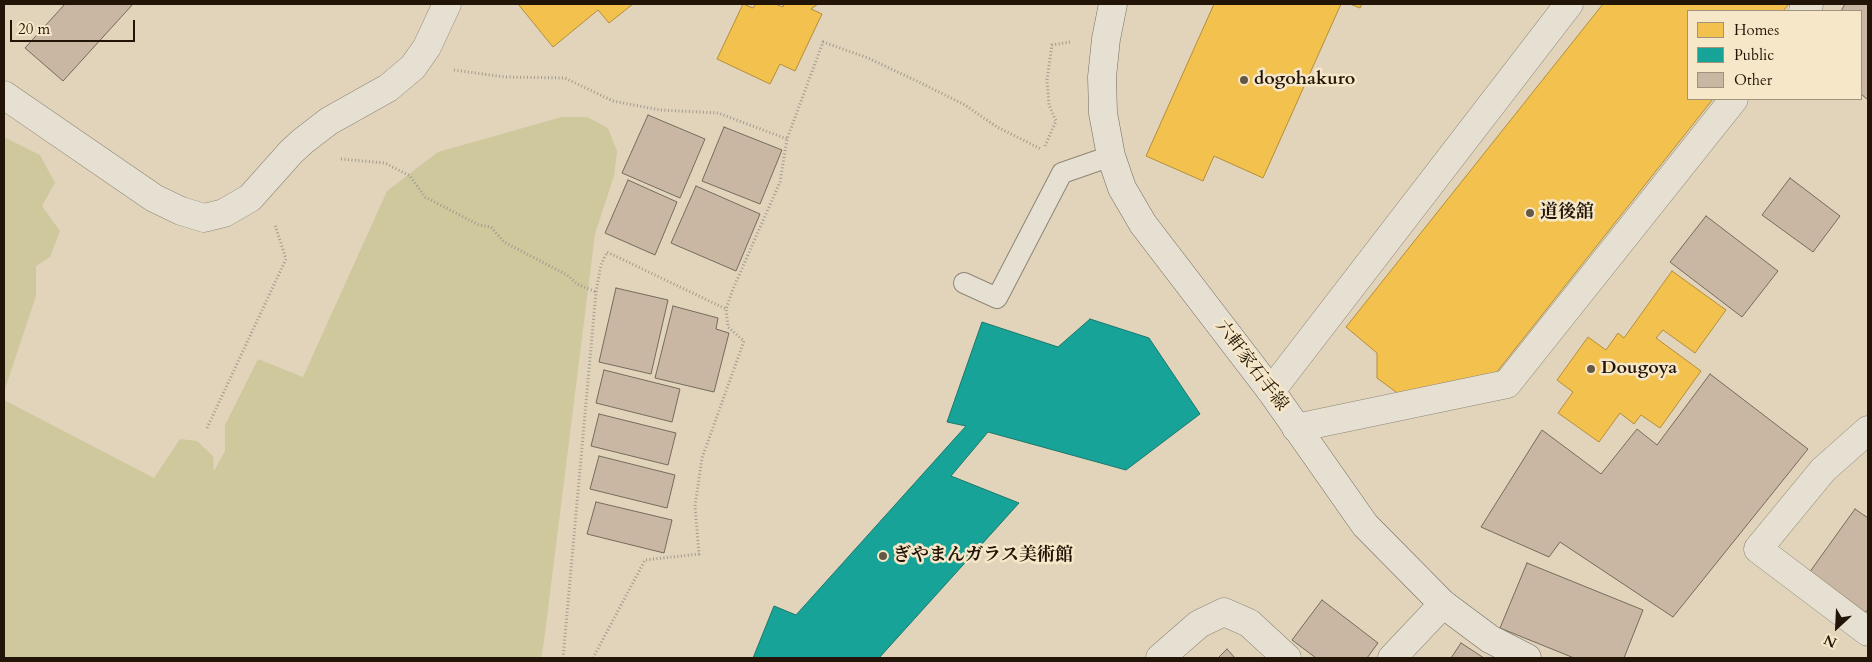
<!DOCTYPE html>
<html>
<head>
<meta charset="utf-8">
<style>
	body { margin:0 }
	#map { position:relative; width:1872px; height:662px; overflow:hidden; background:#e1d4bb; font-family:Cardo,serif }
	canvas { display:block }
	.frame { position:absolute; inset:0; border:5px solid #221507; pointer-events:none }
	.legend { position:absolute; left:1687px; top:10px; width:175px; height:90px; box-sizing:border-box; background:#f6e7c8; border:1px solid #a1937b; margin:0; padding:6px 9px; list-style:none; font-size:15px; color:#221507 }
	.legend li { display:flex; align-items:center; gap:10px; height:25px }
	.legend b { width:25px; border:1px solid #a1937b }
	.north { position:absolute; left:1812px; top:602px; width:50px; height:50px; -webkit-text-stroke:4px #f6e7c8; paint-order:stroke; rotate:205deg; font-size:14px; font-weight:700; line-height:20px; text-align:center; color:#221507 }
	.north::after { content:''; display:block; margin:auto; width:18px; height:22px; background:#221507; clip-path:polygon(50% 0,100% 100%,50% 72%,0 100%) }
	.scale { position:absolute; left:10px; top:20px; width:125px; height:22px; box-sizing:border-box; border:2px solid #221507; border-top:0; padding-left:6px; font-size:15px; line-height:18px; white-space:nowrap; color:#221507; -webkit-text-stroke:4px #f6e7c8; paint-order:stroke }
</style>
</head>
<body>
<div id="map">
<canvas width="1872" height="662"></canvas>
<div class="frame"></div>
<ul class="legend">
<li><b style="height:14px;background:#f2c14e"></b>Homes</li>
<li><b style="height:14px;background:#17a398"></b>Public</li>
<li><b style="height:14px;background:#c9b7a3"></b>Other</li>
</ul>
<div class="north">N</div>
<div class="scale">20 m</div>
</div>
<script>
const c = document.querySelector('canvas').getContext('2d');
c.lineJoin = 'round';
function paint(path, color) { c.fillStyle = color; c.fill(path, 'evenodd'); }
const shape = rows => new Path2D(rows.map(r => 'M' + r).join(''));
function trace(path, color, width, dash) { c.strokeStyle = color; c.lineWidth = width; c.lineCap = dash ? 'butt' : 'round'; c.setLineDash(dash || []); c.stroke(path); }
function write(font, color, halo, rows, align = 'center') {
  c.font = font + ' Cardo,"Noto Serif JP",serif'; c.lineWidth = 5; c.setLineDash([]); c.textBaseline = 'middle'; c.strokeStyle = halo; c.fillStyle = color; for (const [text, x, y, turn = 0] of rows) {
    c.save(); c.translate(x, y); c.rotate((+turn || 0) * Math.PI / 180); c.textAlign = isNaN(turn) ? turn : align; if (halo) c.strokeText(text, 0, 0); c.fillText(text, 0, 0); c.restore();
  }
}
const green = shape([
	[562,117,587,117,608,128,617,151,614,176,595,234,544,641,541,658,4,658,4,400,154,478,180,439,197,441,213,456,214,471,225,451,225,425,258,359,303,377,387,191,438,152],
	[4,137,40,155,55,183,42,206,60,231,50,257,36,266,36,296,4,392]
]);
const homes = shape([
	[518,4,633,4,609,23,598,10,553,47,518,4],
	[743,4,753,8,756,4,775,4,783,7,784,4,818,4,811,9,822,14,795,71,780,64,770,84,717,59,743,4],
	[1214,4,1341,4,1263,178,1214,156,1203,181,1146,156,1214,4],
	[1350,4,1362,4,1360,8,1350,4],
	[1603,4,1789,4,1783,11,1688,11,1688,99,1713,99,1477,397,1400,395,1377,378,1377,353,1346,327,1603,4],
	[1672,271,1726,310,1695,353,1663,330,1656,338,1701,371,1660,428,1641,415,1634,424,1620,413,1599,442,1558,413,1573,392,1557,380,1588,337,1606,350,1618,333,1624,338,1672,271]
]);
const public = shape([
	[1090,319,1149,338,1200,414,1126,470,988,432,951,476,1019,503,879,658,753,658,774,606,796,615,966,426,947,422,982,322,1058,347,1090,319]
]);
const building = shape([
	[65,4,133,4,63,81,25,48,65,4],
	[1845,4,1868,4,1868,100,1861,94,1861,11,1841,11,1845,4],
	[648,115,705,139,680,198,622,173,648,115],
	[724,127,782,150,760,204,702,181,724,127],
	[1790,178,1840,216,1813,252,1762,215,1790,178],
	[628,180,677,202,655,255,605,233,628,180],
	[696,186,760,214,736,271,671,243,696,186],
	[1706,216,1778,271,1742,317,1670,262,1706,216],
	[616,288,668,300,651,374,599,362,616,288],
	[673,306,718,318,716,329,729,333,714,392,655,378,673,306],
	[604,370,680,389,672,422,596,403,604,370],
	[1710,374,1808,449,1673,617,1560,542,1549,557,1481,527,1542,430,1601,474,1637,429,1657,445,1710,374],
	[599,414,676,433,668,465,591,446,599,414],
	[599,456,675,475,667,508,590,489,599,456],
	[596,502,672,520,664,553,587,534,596,502],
	[1855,509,1868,518,1868,609,1865,613,1809,573,1855,509],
	[1527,563,1643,610,1624,658,1574,658,1500,628,1527,563],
	[1322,600,1378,643,1367,658,1316,658,1292,640,1322,600],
	[1461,643,1484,658,1451,658,1461,643],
	[1227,649,1235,658,1218,658,1227,649]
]);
const path = shape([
	[454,70,505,77,565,78,613,101,660,110,718,113,787,139],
	[1045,146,1056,121,1049,105,1047,80,1052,45,1070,42],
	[341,159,385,163,410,176,425,197,479,225,491,227,504,242,567,275,577,284,596,292],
	[207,428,286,259,275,225],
	[563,658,596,292,601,265,607,252,726,309],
	[593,658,645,560,699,554,695,506,702,458,744,341,728,327,726,309,733,289,780,182,787,139,823,42,868,58,921,83,965,105,997,127,1041,149]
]);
const service = shape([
	[964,283,997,298,1062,173,1111,156]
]);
const minor = shape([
	[1803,11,1809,4],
	[4,95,154,198,181,211,204,218,224,213,250,198,291,152,303,141,329,121,388,88,413,67,427,47,447,4],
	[1271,391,1569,4],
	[1296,428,1507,384,1734,99],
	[1868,430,1823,470,1758,549,1868,632],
	[1160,658,1199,624,1224,612,1249,623,1287,658],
	[1392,658,1443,604]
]);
const secondary = shape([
	[1113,4,1106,39,1102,77,1103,113,1111,156,1122,188,1143,224,1271,391,1365,525,1443,604,1490,639,1527,658]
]);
const markers = [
	[1244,80,5,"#655846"],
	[1530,213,5,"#655846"],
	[1591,369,5,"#655846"],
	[883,556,5,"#655846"]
];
const poiNames = [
	["dogohakuro",1254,80],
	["道後舘",1540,213],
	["Dougoya",1601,369],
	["ぎやまんガラス美術館",893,556]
];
const streetNames = [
	["六軒家石手線",1251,366,53]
];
paint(green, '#cfc89d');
paint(homes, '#f2c14e');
trace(homes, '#b48d39', 1);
paint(public, '#17a398');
trace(public, '#1a786c', 1);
paint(building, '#c9b7a3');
trace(building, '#736b5d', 1);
trace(service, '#8e8575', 22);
trace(minor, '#8e8575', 29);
trace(secondary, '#736b5d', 29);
trace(path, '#a09a8f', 3, [1, 2.5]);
trace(service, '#e6e0d3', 20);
trace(minor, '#e6e0d3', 28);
trace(secondary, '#e6e0d3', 28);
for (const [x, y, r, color] of markers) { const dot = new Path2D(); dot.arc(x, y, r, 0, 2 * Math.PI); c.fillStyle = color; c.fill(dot); trace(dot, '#f6e7c8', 2); }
write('bold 18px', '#221507', '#f6e7c8', poiNames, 'left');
write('18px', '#221507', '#f6e7c8', streetNames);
</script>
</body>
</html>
